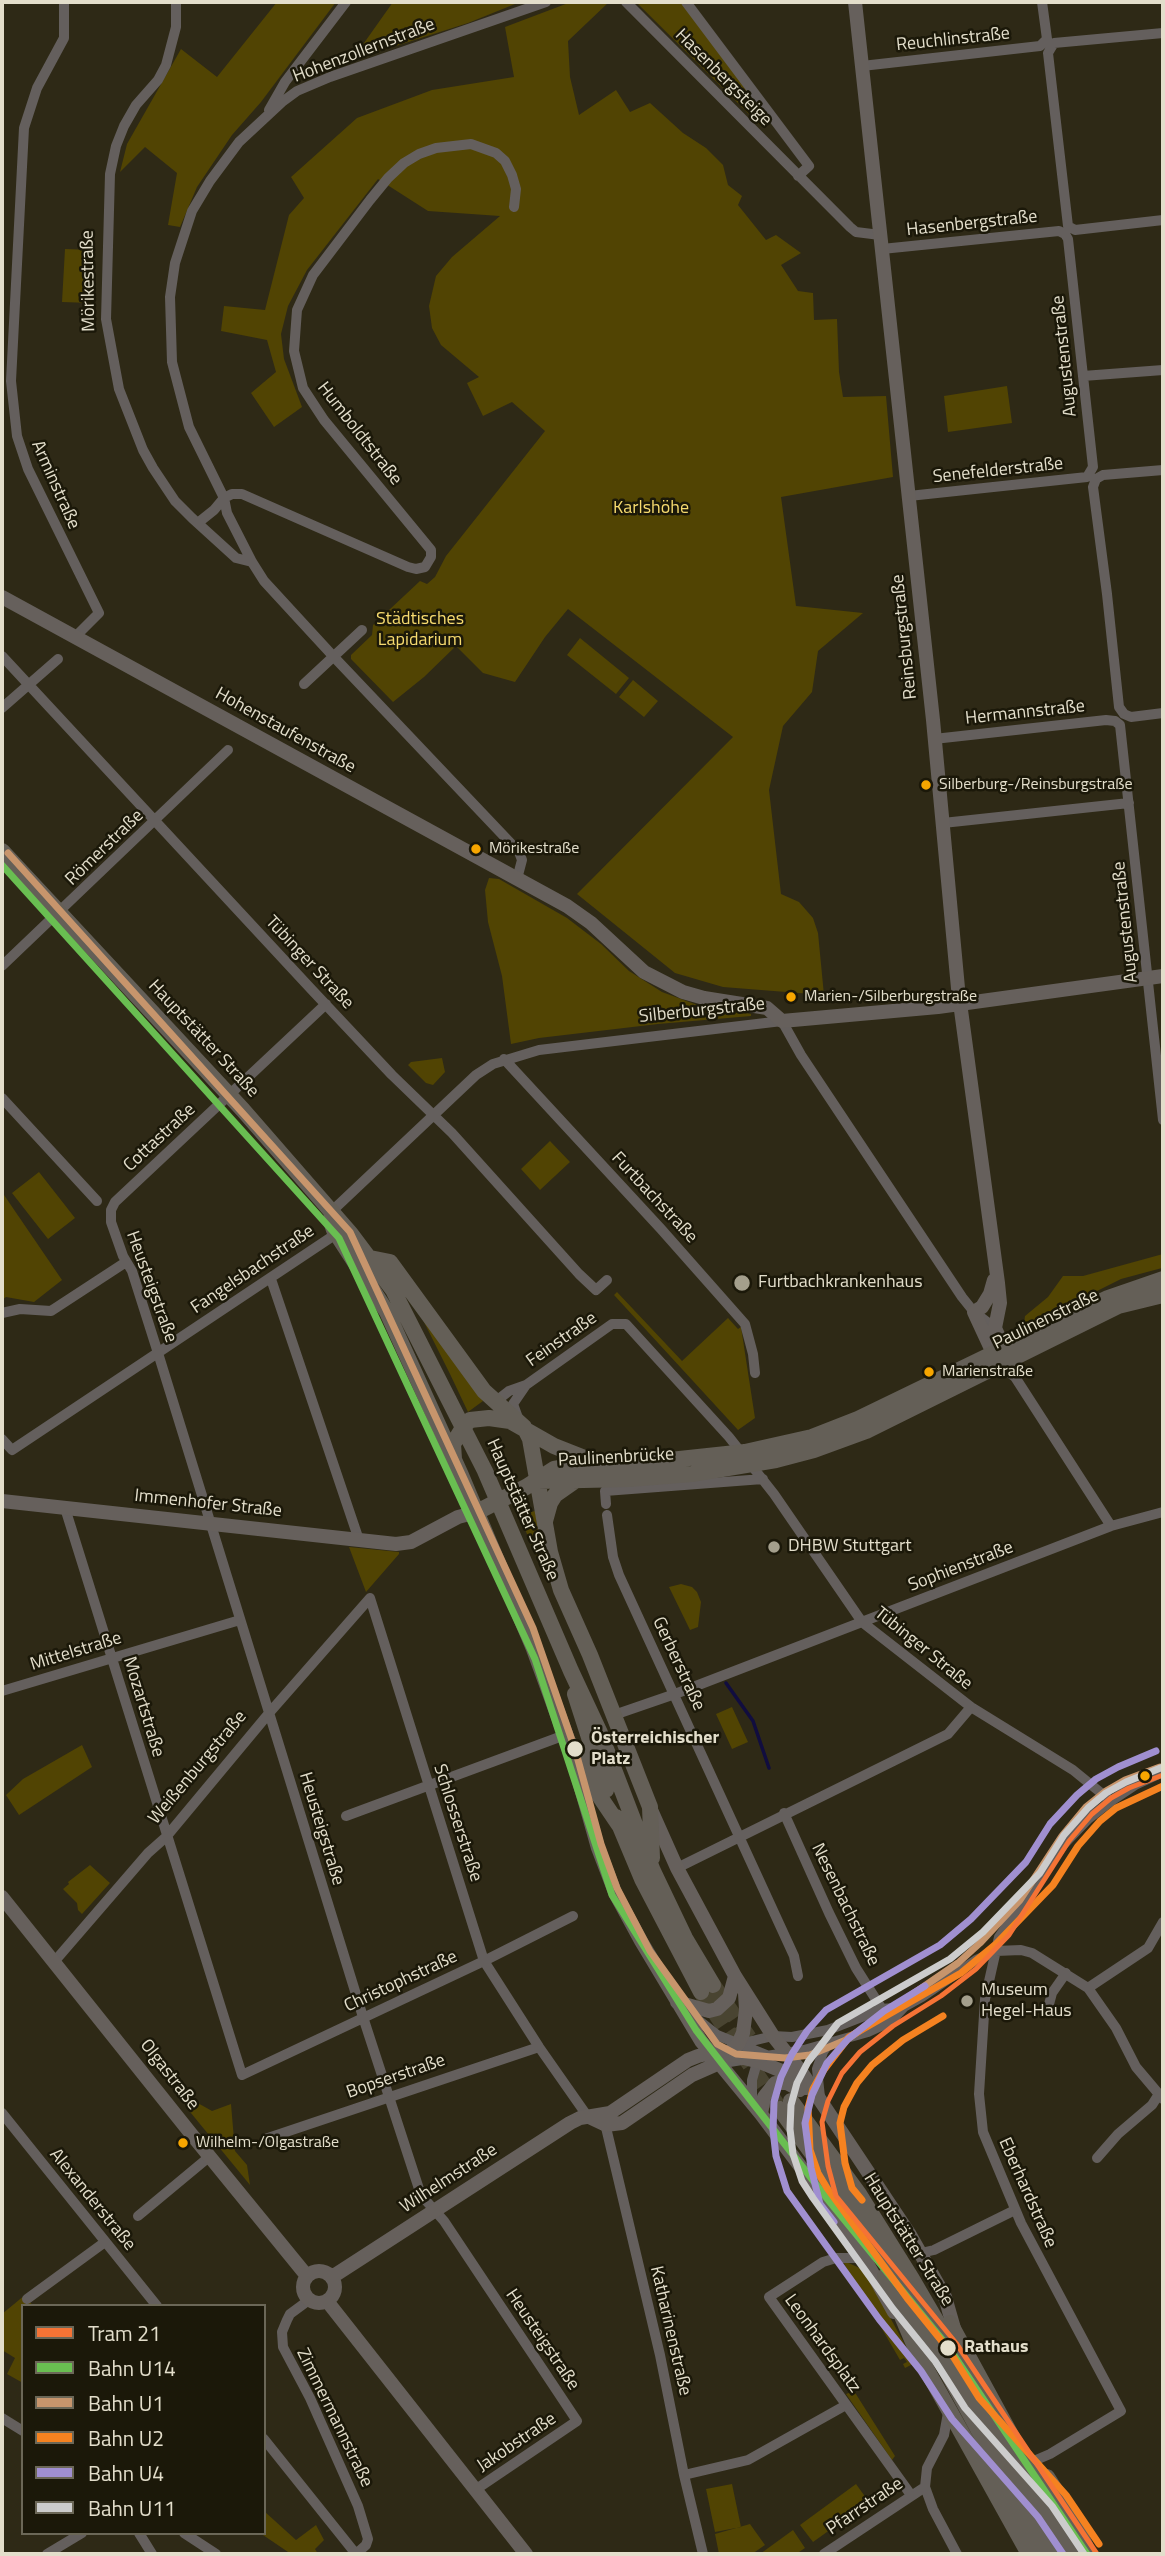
<!DOCTYPE html>
<html>
<head>
<meta charset="utf-8">
<style>
	body { margin:0 }
	#map { position:relative; width:1165px; height:2556px; overflow:hidden; background:#2e2916; font-family:"Titillium Web",sans-serif }
	canvas { display:block }
	.frame { position:absolute; inset:0; border:4px solid #e3decb; pointer-events:none }
	.legend { position:absolute; left:21px; top:2304px; width:245px; height:231px; box-sizing:border-box; background:#1b1809; border:2px solid #6b6757; margin:0; padding:9px 12px; list-style:none; font-size:21px; color:#e3decb }
	.legend li { display:flex; align-items:center; gap:14px; height:35px }
	.legend b { width:35px; border:2px solid #6b6757 }
</style>
</head>
<body>
<div id="map">
<canvas width="1165" height="2556"></canvas>
<div class="frame"></div>
<ul class="legend">
<li><b style="height:9px;background:#f57335"></b>Tram 21</li>
<li><b style="height:9px;background:#69be51"></b>Bahn U14</li>
<li><b style="height:9px;background:#c7956c"></b>Bahn U1</li>
<li><b style="height:9px;background:#f58220"></b>Bahn U2</li>
<li><b style="height:9px;background:#a08fd0"></b>Bahn U4</li>
<li><b style="height:9px;background:#ccc"></b>Bahn U11</li>
</ul>
</div>
<script>
const c = document.querySelector('canvas').getContext('2d');
c.lineJoin = 'round';
function paint(path, color) { c.fillStyle = color; c.fill(path, 'evenodd'); }
const shape = rows => new Path2D(rows.map(r => 'M' + r).join(''));
function trace(path, color, width, dash) { c.strokeStyle = color; c.lineWidth = width; c.lineCap = dash ? 'butt' : 'round'; c.setLineDash(dash || []); c.stroke(path); }
function write(font, color, halo, rows, align = 'center') {
  c.font = font + ' "Titillium Web",sans-serif'; c.lineWidth = 5; c.setLineDash([]); c.textBaseline = 'middle'; c.strokeStyle = halo; c.fillStyle = color; for (const [text, x, y, turn = 0] of rows) {
    c.save(); c.translate(x, y); c.rotate((+turn || 0) * Math.PI / 180); c.textAlign = isNaN(turn) ? turn : align; if (halo) c.strokeText(text, 0, 0); c.fillText(text, 0, 0); c.restore();
  }
}
const green = shape([
	[277,2,336,2,261,102,232,135,197,187,180,227,168,225,177,173,145,147,120,172,127,144,181,49,217,77],
	[393,2,520,2,468,23,352,60],
	[571,2,609,2,568,41,570,77,579,115,616,90,630,112,650,103,683,133,706,148,723,165,728,185,742,196,738,205,766,240,776,235,801,253,781,265,798,291,813,293,814,320,837,319,839,372,843,397,886,396,893,477,781,497,796,606,863,613,818,651,812,692,783,726,769,790,781,894,799,902,813,918,818,933,824,995,723,987,675,973,577,894,733,737,568,609,545,637,515,682,483,673,456,646,424,677,393,702,351,659,351,655,372,635,373,625,420,581,427,584,435,577,446,556,545,431,512,402,483,416,467,383,479,377,441,345,432,328,429,306,436,276,452,257,500,216,428,211,378,179,307,270,288,306,281,334,284,359,302,407,274,427,251,393,276,372,267,340,221,331,224,306,265,310,289,215,304,198,291,177,357,118,432,90,514,77,505,27],
	[636,2,683,2,770,118,761,126],
	[65,249,92,250,91,303,62,302],
	[1007,386,1012,423,948,432,944,396],
	[580,638,629,678,616,694,567,655],
	[633,680,658,701,644,717,619,697],
	[489,878,499,879,567,918,601,944,629,971,662,992,700,1006,751,1014,751,1016,658,1024,539,1038,511,1044,502,976,488,922,485,890],
	[442,1058,445,1072,433,1085,426,1083,408,1065,411,1062],
	[550,1141,570,1162,540,1190,521,1169],
	[39,1172,75,1218,48,1239,12,1193],
	[2,1192,62,1280,34,1302,6,1297,2,1300],
	[1163,1254,1162,1268,1121,1279,1049,1315,1024,1324,1025,1316,1048,1297,1063,1276,1083,1276],
	[617,1292,682,1361,728,1318,738,1329,741,1327,755,1418,738,1430,614,1295],
	[420,1314,483,1401,468,1412,450,1374],
	[535,1511,544,1563,540,1565,519,1515],
	[349,1547,399,1552,399,1554,366,1592],
	[681,1584,692,1587,697,1592,701,1602,698,1627,690,1630,669,1587],
	[732,1707,748,1742,732,1749,716,1714],
	[82,1745,92,1767,19,1815,6,1795,23,1779],
	[90,1865,110,1883,82,1914,78,1910,77,1903,63,1889,69,1884,68,1882],
	[196,2102,212,2111,231,2104,235,2151,247,2165,250,2185,186,2107],
	[842,2260,864,2270,915,2363,905,2368,903,2364,907,2362,904,2358,900,2360],
	[25,2295,33,2306,23,2306,23,2383,7,2374,15,2358,2,2350,2,2314],
	[854,2391,895,2456,892,2460,846,2394],
	[732,2484,741,2527,715,2532,706,2489],
	[856,2484,869,2502,813,2542,800,2525],
	[264,2511,296,2540,316,2525,324,2540,315,2549,318,2554,291,2554,260,2533,264,2533],
	[750,2524,765,2545,752,2554,719,2554,715,2534],
	[793,2530,805,2548,796,2554,760,2554]
]);
const stream = shape([
	[726,1683,753,1721,769,1768]
]);
const primaryTunnel = shape([
	[713,1985,749,2038],
	[701,1992,780,2109]
]);
const street = shape([
	[64,2,64,38,37,88,24,128,11,381,17,436,28,469,99,613,75,637],
	[176,2,176,27,166,65,158,80,136,105,124,126,116,146,110,174,106,319,119,389,143,450,153,468,175,501,192,518,236,558,252,562],
	[626,2,850,227,856,232,880,235],
	[686,2,809,166,798,176],
	[1163,33,1054,43,1048,53,1068,226,1075,230,1163,220],
	[862,66,1040,46,1047,39,1042,2],
	[269,110,285,82,346,2],
	[882,249,1059,231,1065,234,1068,239,1083,376,1093,467,1087,477,909,496],
	[1083,376,1163,370],
	[1163,470,1103,475,1096,479,1093,487,1107,594,1119,707,1124,714,1131,717,1163,713],
	[199,522,214,510,224,498,232,494,242,494,408,567,416,569,425,567,431,557,431,550,324,420,303,388,294,351,297,310,313,275,370,200,388,178,404,163,419,154,436,148,471,144,496,153,505,161,512,175,516,189,514,207],
	[2,656,312,990,392,1075,452,1133,579,1274,596,1290,607,1280],
	[304,684,362,630],
	[2,708,58,659],
	[934,739,1106,720,1115,721,1120,725,1163,1120],
	[943,823,1129,803],
	[517,879,522,860,519,852,333,656,264,581,252,562,227,513,224,498,189,427,172,362,170,297,175,263,192,211,210,181,239,142,282,102,297,91,330,77,546,2],
	[2,966,228,750],
	[326,1004,115,1202,111,1210,111,1222,123,1256,132,1271,158,1353,363,2017,421,2195,444,2221,577,2421,475,2490],
	[504,1059,661,1229,745,1324,753,1354,755,1373],
	[2,1098,97,1201],
	[332,1211,476,1075,493,1064,539,1050,782,1021,801,1055,962,1297,974,1312,995,1328],
	[271,1279,359,1540],
	[2,1313,20,1309,51,1311,126,1262],
	[1000,1365,1015,1377,1111,1526],
	[495,1402,509,1391,526,1385,612,1324,626,1324,729,1437,774,1494,862,1622,971,1707,1073,1770,1111,1801],
	[518,1418,513,1404,526,1385],
	[2,1439,12,1450,336,1234],
	[606,1504,605,1491,763,1479],
	[65,1508,242,2075,484,1961,573,1916],
	[607,1515,613,1557,619,1575,794,1956,798,1976],
	[370,1598,484,1961,539,2047,588,2117],
	[2,1691,240,1620],
	[614,1715,675,1694,1111,1526,1163,1512],
	[784,1813,829,1913,856,1968,882,2009],
	[346,1816,565,1735],
	[677,1868,948,1734,971,1707],
	[54,1962,148,1853,166,1837,270,1712,370,1598],
	[1088,1988,1148,1948,1163,1922],
	[688,2012,717,2035,766,2055],
	[1047,2012,1052,1993,1066,1973],
	[735,2045,773,2036,792,2037,828,2030,882,2009,904,2007],
	[717,2064,804,2050,868,2032,890,2022,904,2007,922,1997,976,1960,996,1951,1021,1950,1032,1953,1088,1988,1116,2028,1136,2067,1163,2099],
	[820,2097,817,2069,823,2052,830,2042],
	[752,2103,752,2080,756,2066,763,2058],
	[2,2113,157,2306],
	[604,2119,660,2355,684,2475,703,2554],
	[265,2139,539,2047],
	[1097,2158,1118,2134,1152,2105,1159,2094],
	[138,2216,209,2157],
	[921,2253,934,2250,1015,2210],
	[864,2258,836,2258,823,2262,769,2297,911,2495],
	[27,2299,105,2242],
	[309,2300,290,2314,287,2320,282,2332,283,2347,310,2398,358,2506,368,2539,366,2545,356,2554],
	[948,2413,944,2435,927,2468,925,2487,933,2509,957,2554],
	[2,2418,23,2431],
	[264,2439,356,2554],
	[1036,2460,1050,2454,1121,2411,1021,2223,983,2132,979,2094,985,1999,999,1937,1064,1844,1088,1819,1111,1801,1135,1785,1163,1772],
	[684,2475,748,2460,846,2405],
	[139,2533,152,2554],
	[184,2533,216,2554],
	[47,2554,82,2533],
	[824,2554,925,2487]
]);
const secondary = shape([
	[855,2,933,720,958,988,998,1283,1000,1303,995,1328,1004,1348,1003,1357],
	[2,597,567,906,591,923,644,972,683,992,704,998,767,1008,782,1021,938,1007,1163,976],
	[994,1280,990,1294,982,1307,974,1312,993,1353,1003,1356],
	[2,1501,396,1544,411,1542,458,1517,477,1512],
	[568,1742,598,1848,616,1895,641,1941,701,2041,761,2114,824,2198,864,2258,894,2312],
	[652,1812,677,1868,735,1976,773,2036,800,2070,910,2235,945,2297,955,2332],
	[2,1897,192,2135,307,2276],
	[677,2002,709,2011,717,2009,729,1998,735,1976],
	[761,2114,764,2097,775,2083,787,2083,800,2090],
	[589,2117,606,2125,622,2123,692,2075,717,2064,738,2044,743,2033,746,2010,745,1993],
	'303 2287a16 16 0 1 1 32 0a16 16 0 1 1-32 0Z',
	[332,2277,570,2123,580,2118,610,2113,688,2060,698,2056,710,2053,728,2054,760,2062,789,2074,806,2088],
	[327,2301,526,2554]
]);
const primary = shape([
	[2,851,243,1110,351,1234,393,1290,485,1471,571,1671,600,1733,653,1871,685,1938,713,1985],
	[332,1211,331,1221,334,1230,387,1312,461,1475,534,1649,568,1742,577,1751,598,1794,619,1825],
	[370,1258,390,1262,484,1391,524,1427,530,1439,550,1552,561,1590,590,1655,650,1807,652,1858],
	[454,1459,453,1444,464,1426,470,1420,489,1418,510,1421,554,1446,592,1461],
	[538,1481,629,1479,692,1474,776,1460,814,1450,866,1431,1118,1306,1163,1295],
	[477,1512,526,1487,554,1469,582,1464,642,1463,745,1452,812,1437,858,1419,1108,1298,1163,1279],
	[545,1521,550,1503,555,1495,575,1481],
	[575,1694,606,1790],
	[616,1817,642,1879,701,1992],
	[791,2101,859,2194,912,2279,947,2339,1061,2554],
	[780,2109,843,2196,896,2278,1046,2554],
	[885,2276,919,2356,1029,2554],
	[950,2323,1076,2554],
	[1047,2477,1073,2518,1089,2554]
]);
const rail1 = shape([
	[2,865,339,1238,535,1659,612,1895,696,2030,829,2201,949,2348,1087,2554]
]);
const rail2 = shape([
	[8,853,350,1232,533,1628,575,1749,601,1844,617,1888,650,1951,717,2044,736,2054,785,2058,810,2055,846,2040,958,1963,980,1943,1020,1900,1062,1836,1086,1807,1106,1791,1125,1780,1160,1767]
]);
const rail3 = shape([
	[862,2200,852,2188,845,2163,840,2123,844,2107,857,2083,872,2065,903,2040,943,2016],
	[1099,2544,1066,2495,979,2398,949,2350,907,2298,827,2188,818,2173,810,2150,808,2108,813,2089,823,2071,849,2037,961,1973,996,1944,1053,1885,1078,1846,1100,1821,1116,1808,1163,1786]
]);
const rail4 = shape([
	[834,2222,820,2204,811,2168,805,2123,812,2095,827,2063,848,2039,884,2011,925,1986],
	[1063,2554,1038,2517,952,2419,921,2371,879,2319,787,2191,776,2156,773,2130,774,2102,781,2077,792,2054,807,2031,826,2010,940,1945,971,1919,1026,1862,1050,1824,1077,1795,1096,1779,1118,1767,1156,1751]
]);
const rail5 = shape([
	[1084,2554,1052,2506,965,2408,935,2361,893,2309,813,2198,802,2181,793,2154,790,2129,791,2105,797,2083,808,2062,838,2023,950,1959,983,1932,1040,1873,1064,1835,1088,1808,1106,1793,1126,1782,1163,1767]
]);
const tram1 = shape([
	[1097,2554,956,2343,836,2196,828,2166,822,2122,828,2101,842,2073,860,2052,893,2026,941,1996,976,1969,1009,1935,1069,1841,1092,1814,1111,1798,1129,1788,1163,1775]
]);
const markers = [
	[926,785,6,"#f7a600"],
	[476,849,6,"#f7a600"],
	[791,997,6,"#f7a600"],
	[742,1283,9,"#a49f8c"],
	[929,1372,6,"#f7a600"],
	[774,1547,7,"#a49f8c"],
	[575,1749,9,"#e3decb"],
	[1145,1776,6,"#f7a600"],
	[967,2001,7,"#a49f8c"],
	[183,2143,6,"#f7a600"],
	[948,2348,9,"#e3decb"]
];
const busNames = [
	["Silberburg-/Reinsburgstraße",939,785],
	["Mörikestraße",489,849],
	["Marien-/Silberburgstraße",804,997],
	["Marienstraße",942,1372],
	["Wilhelm-/Olgastraße",196,2143]
];
const streetNames = [
	["Reuchlinstraße",953,40,-6],
	["Hohenzollernstraße",364,51,-21],
	["Hasenbergsteige",723,78,45],
	["Hasenbergstraße",972,224,-6],
	["Mörikestraße",89,281,-91],
	["Augustenstraße",1065,356,-96],
	["Humboldtstraße",359,434,52],
	["Senefelderstraße",998,471,-6],
	["Arminstraße",55,485,66],
	["Reinsburgstraße",905,637,-96],
	["Hermannstraße",1025,713,-6],
	["Hohenstaufenstraße",285,731,29],
	["Römerstraße",105,848,-44],
	["Augustenstraße",1126,922,-96],
	["Tübinger Straße",309,963,47],
	["Silberburgstraße",702,1011,-6],
	["Hauptstätter Straße",203,1039,47],
	["Cottastraße",160,1138,-43],
	["Furtbachstraße",654,1198,47],
	["Fangelsbachstraße",253,1270,-34],
	["Heusteigstraße",151,1287,70],
	["Paulinenstraße",1046,1320,-26],
	["Feinstraße",562,1340,-35],
	["Paulinenbrücke",616,1458,-3],
	["Immenhofer Straße",208,1504,6],
	["Hauptstätter Straße",522,1510,66],
	["Sophienstraße",961,1567,-21],
	["Tübinger Straße",923,1649,39],
	["Mittelstraße",76,1652,-17],
	["Gerberstraße",678,1664,65],
	["Mozartstraße",143,1707,73],
	["Weißenburgstraße",198,1768,-50],
	["Schlosserstraße",457,1823,72],
	["Heusteigstraße",321,1829,73],
	["Nesenbachstraße",845,1905,64],
	["Christophstraße",401,1982,-25],
	["Olgastraße",169,2075,52],
	["Bopserstraße",396,2077,-19],
	["Wilhelmstraße",449,2179,-33],
	["Eberhardstraße",1027,2193,66],
	["Alexanderstraße",92,2200,51],
	["Hauptstätter Straße",908,2240,58],
	["Katharinenstraße",670,2331,77],
	["Heusteigstraße",542,2340,56],
	["Leonhardsplatz",822,2344,54],
	["Zimmermannstraße",334,2418,64],
	["Jakobstraße",517,2443,-34],
	["Pfarrstraße",865,2507,-34]
];
const parkNames = [
	["Karlshöhe",651,509],
	["Städtisches",420,620],
	["Lapidarium",420,641]
];
const poiNames = [
	["Furtbachkrankenhaus",758,1283],
	["DHBW Stuttgart",788,1547],
	["Museum",981,1991],
	["Hegel-Haus",981,2012]
];
const stopNames = [
	["Österreichischer",591,1739],
	["Platz",591,1760],
	["Rathaus",964,2348]
];
paint(green, '#514403');
trace(stream, '#110d3f', 3.5);
trace(primaryTunnel, '#494431', 16, [16, 8]);
trace(street, '#645f5d', 10);
trace(secondary, '#66605c', 14);
trace(primary, '#645f57', 16);
trace(rail1, '#69be51', 7);
trace(rail2, '#c7956c', 7);
trace(rail3, '#f58220', 7);
trace(rail4, '#a08fd0', 7);
trace(rail5, '#ccc', 7);
trace(tram1, '#f57335', 5);
for (const [x, y, r, color] of markers) { const dot = new Path2D(); dot.arc(x, y, r, 0, 2 * Math.PI); c.fillStyle = color; c.fill(dot); trace(dot, '#1b1809', 2.5); }
write('16px', '#e3decb', '#1b1809', busNames, 'left');
write('18px', '#e3decb', '#1b1809', streetNames);
write('18px', '#f7db6f', '#1b1809', parkNames);
write('18px', '#e3decb', '#1b1809', poiNames, 'left');
write('bold 18px', '#e3decb', '#1b1809', stopNames, 'left');
</script>
</body>
</html>
